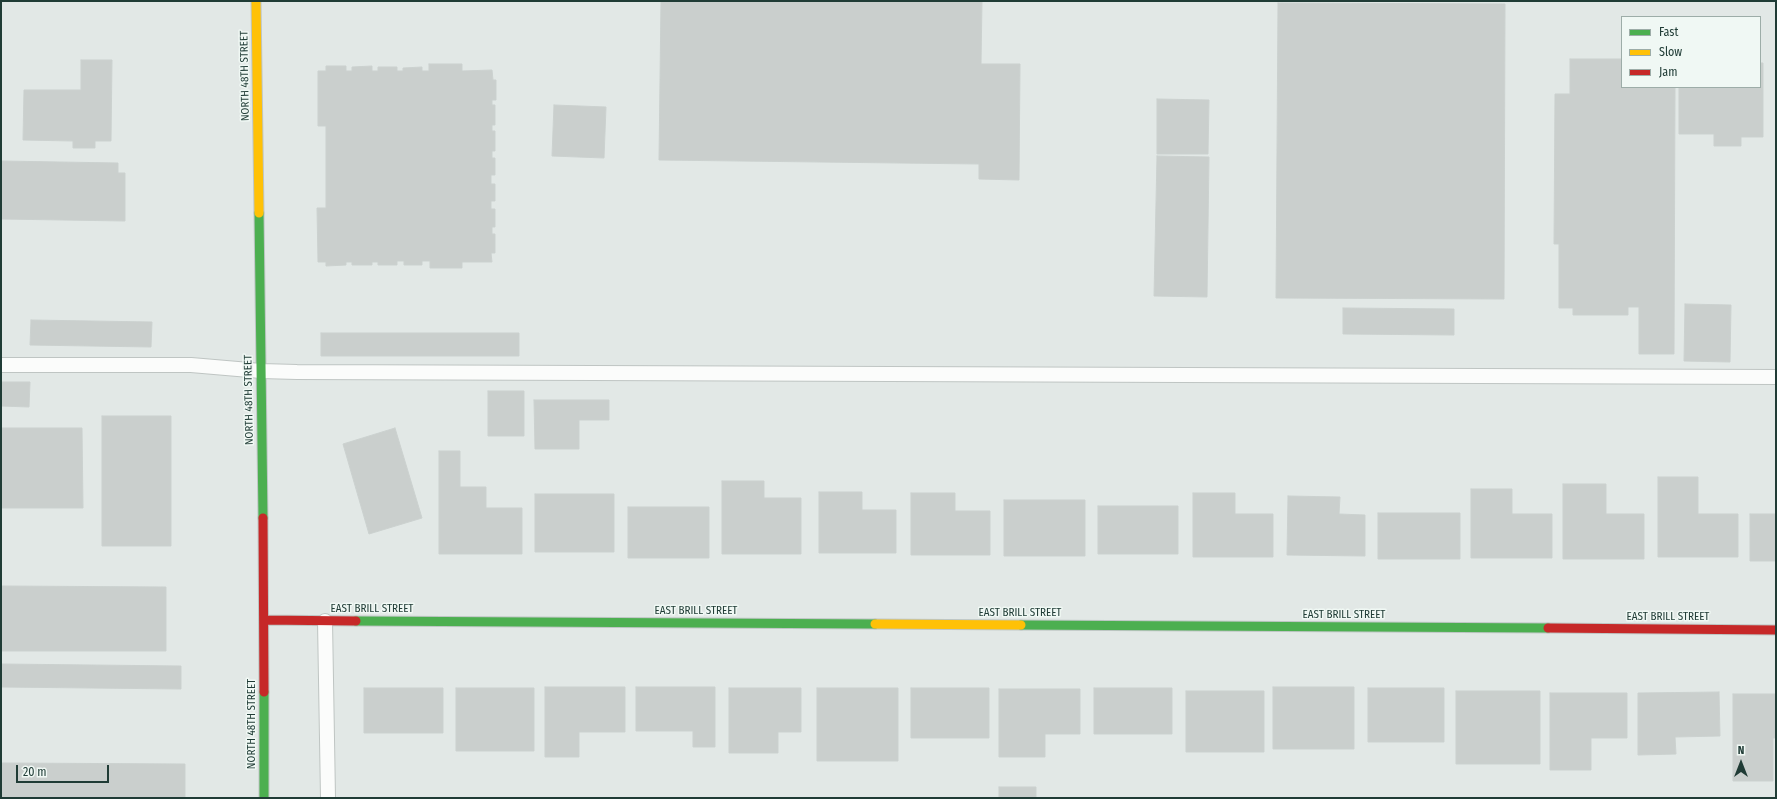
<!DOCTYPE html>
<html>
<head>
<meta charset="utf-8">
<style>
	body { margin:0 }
	#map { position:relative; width:1777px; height:799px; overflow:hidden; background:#e2e8e6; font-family:"Fira Sans Condensed",sans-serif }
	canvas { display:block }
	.frame { position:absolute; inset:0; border:2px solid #203c36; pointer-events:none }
	.legend { position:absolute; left:1621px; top:16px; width:140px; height:72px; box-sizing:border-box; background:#f0f8f4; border:1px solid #9dada8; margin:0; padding:5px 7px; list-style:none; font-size:12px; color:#203c36 }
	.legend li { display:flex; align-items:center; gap:8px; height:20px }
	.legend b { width:20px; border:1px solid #9dada8 }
	.north { position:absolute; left:1721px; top:743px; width:40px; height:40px; -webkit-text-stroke:3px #f0f8f4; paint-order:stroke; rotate:0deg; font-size:11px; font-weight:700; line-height:16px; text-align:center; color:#203c36 }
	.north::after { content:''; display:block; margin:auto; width:14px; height:18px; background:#203c36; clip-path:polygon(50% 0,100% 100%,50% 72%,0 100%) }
	.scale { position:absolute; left:16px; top:765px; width:93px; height:18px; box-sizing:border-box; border:2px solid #203c36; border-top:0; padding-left:5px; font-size:12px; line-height:14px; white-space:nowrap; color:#203c36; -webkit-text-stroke:3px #f0f8f4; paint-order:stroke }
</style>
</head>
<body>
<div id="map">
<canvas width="1777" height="799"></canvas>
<div class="frame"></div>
<ul class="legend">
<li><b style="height:5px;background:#4caf50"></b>Fast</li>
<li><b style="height:5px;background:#ffc107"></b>Slow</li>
<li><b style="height:5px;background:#c62828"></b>Jam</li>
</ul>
<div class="north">N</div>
<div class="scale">20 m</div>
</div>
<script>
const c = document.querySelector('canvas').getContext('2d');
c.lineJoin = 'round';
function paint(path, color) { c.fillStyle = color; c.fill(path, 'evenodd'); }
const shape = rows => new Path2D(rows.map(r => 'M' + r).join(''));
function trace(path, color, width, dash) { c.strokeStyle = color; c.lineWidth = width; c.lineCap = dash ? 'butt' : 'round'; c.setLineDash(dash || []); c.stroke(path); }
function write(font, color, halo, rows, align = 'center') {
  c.font = font + ' "Fira Sans Condensed",sans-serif'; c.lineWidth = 3; c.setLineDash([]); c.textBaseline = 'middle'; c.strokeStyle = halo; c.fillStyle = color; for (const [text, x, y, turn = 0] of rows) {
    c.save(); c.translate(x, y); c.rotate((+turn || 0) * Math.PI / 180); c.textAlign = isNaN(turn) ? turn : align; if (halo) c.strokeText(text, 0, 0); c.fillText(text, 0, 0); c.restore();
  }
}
const building = shape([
	[661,1,982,1,981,64,1020,64,1019,180,979,179,979,164,659,160,661,1],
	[1278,3,1505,4,1504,299,1276,298,1278,3],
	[1570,59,1622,59,1622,87,1675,87,1674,354,1639,354,1639,307,1628,307,1628,315,1573,315,1573,308,1559,308,1559,244,1554,244,1555,94,1570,94,1570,59],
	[81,60,112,60,111,141,95,141,95,148,73,148,73,141,23,140,24,90,81,90,81,60],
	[1760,63,1763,63,1763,137,1741,137,1741,146,1714,146,1714,134,1679,134,1679,87,1760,87,1760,63],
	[429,64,462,64,462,71,492,70,493,80,496,80,496,100,492,100,492,105,495,105,495,125,492,125,492,131,495,131,495,151,492,151,492,158,495,158,495,175,491,175,491,184,495,184,495,201,491,201,491,209,495,209,495,227,492,227,492,234,495,234,495,253,491,253,492,262,462,262,462,268,430,268,430,261,422,261,422,265,404,265,404,261,397,261,397,265,378,265,378,262,372,262,372,265,352,265,352,262,346,262,346,265,326,266,326,262,318,262,317,208,326,208,326,126,318,126,318,71,326,71,326,66,346,66,346,71,352,71,352,67,372,66,372,71,378,71,378,67,397,67,397,71,403,71,403,68,422,67,422,71,429,71,429,64],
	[1157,99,1209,100,1208,154,1157,154,1157,99],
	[554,105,606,107,604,158,552,156,554,105],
	[1157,156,1209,157,1207,297,1154,296,1157,156],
	[1,161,118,163,118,173,125,173,125,221,1,219,1,161],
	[1685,304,1731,305,1730,362,1684,361,1685,304],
	[1343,308,1454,309,1454,335,1343,334,1343,308],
	[31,320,152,322,151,347,30,345,31,320],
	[321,333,519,333,519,356,321,356,321,333],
	[1,382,30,382,29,407,1,406,1,382],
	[488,391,524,391,524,436,488,436,488,391],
	[534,400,609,400,609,420,579,420,579,449,535,449,534,400],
	[102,416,171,416,171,546,102,546,102,416],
	[1,428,82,428,83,508,1,508,1,428],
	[395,428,422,518,369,534,343,444,395,428],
	[439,451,460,451,460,487,486,487,486,508,522,508,522,554,439,554,439,451],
	[1658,477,1698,477,1698,514,1738,514,1738,557,1658,557,1658,477],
	[722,481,764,481,764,498,801,498,801,554,722,554,722,481],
	[1563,484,1606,484,1606,514,1644,514,1644,559,1563,559,1563,484],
	[1471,489,1512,489,1512,514,1552,514,1552,558,1471,558,1471,489],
	[819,492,862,492,862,510,896,510,896,553,819,553,819,492],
	[911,493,955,493,955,511,990,511,990,555,911,555,911,493],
	[1193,493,1235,493,1235,514,1273,514,1273,557,1193,557,1193,493],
	[535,494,614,494,614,552,535,552,535,494],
	[1288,496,1340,497,1339,514,1365,515,1365,556,1287,555,1288,496],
	[1004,500,1085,500,1085,556,1004,556,1004,500],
	[1098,506,1178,506,1178,554,1098,554,1098,506],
	[628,507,709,507,709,558,628,558,628,507],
	[1378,513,1460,513,1460,559,1378,559,1378,513],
	[1750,514,1776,514,1776,561,1750,561,1750,514],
	[1,586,166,587,166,651,1,651,1,586],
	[1,664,181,666,181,689,1,687,1,664],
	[545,687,625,687,625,732,579,732,579,757,545,757,545,687],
	[636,687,715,687,715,747,693,747,693,731,636,731,636,687],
	[1273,687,1354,687,1354,749,1273,749,1273,687],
	[364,688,443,688,443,733,364,733,364,688],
	[456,688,534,688,534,751,456,751,456,688],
	[729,688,801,688,801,732,778,732,778,753,729,753,729,688],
	[817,688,898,688,898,761,817,761,817,688],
	[911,688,989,688,989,738,911,738,911,688],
	[1094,688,1172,688,1172,734,1094,734,1094,688],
	[1368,688,1444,688,1444,742,1368,742,1368,688],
	[999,689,1080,689,1080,734,1045,734,1045,757,999,757,999,689],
	[1186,691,1264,691,1264,752,1186,752,1186,691],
	[1456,691,1540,691,1540,764,1456,764,1456,691],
	[1719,692,1720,736,1675,737,1676,754,1638,755,1638,693,1719,692],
	[1550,693,1627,693,1627,738,1591,738,1591,770,1550,770,1550,693],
	[1733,694,1776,694,1776,738,1773,738,1773,781,1733,781,1733,694],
	[1,763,185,764,185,798,1,798,1,763],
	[999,787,1036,787,1036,798,999,798,999,787]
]);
const lane = shape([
	[1,365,191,365,261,371,297,372,1776,377],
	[325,621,328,798]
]);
const fast = shape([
	[259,213,263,518],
	[356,621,875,624],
	[1021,625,1548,628],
	[264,692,264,798]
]);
const slow = shape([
	[256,1,259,213],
	[875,624,1021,625]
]);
const jam = shape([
	[263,518,264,692],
	[264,620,356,621],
	[1548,628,1776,630]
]);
const streetNames = [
	["NORTH 48TH STREET",245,76,-91],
	["NORTH 48TH STREET",249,400,-91],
	["EAST BRILL STREET",372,609],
	["EAST BRILL STREET",696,611],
	["EAST BRILL STREET",1020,613],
	["EAST BRILL STREET",1344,615],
	["EAST BRILL STREET",1668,617],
	["NORTH 48TH STREET",252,724,-90]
];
paint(building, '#cacfcd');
trace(building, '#cbd1cf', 1);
trace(lane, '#bfc5c3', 16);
trace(fast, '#bec6c4', 11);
trace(slow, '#bec6c4', 11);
trace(jam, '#bec6c4', 11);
trace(lane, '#fbfcfb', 14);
trace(fast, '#4caf50', 9);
trace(slow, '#ffc107', 9);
trace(jam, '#c62828', 9);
write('11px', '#203c36', '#f0f8f4', streetNames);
</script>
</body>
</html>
